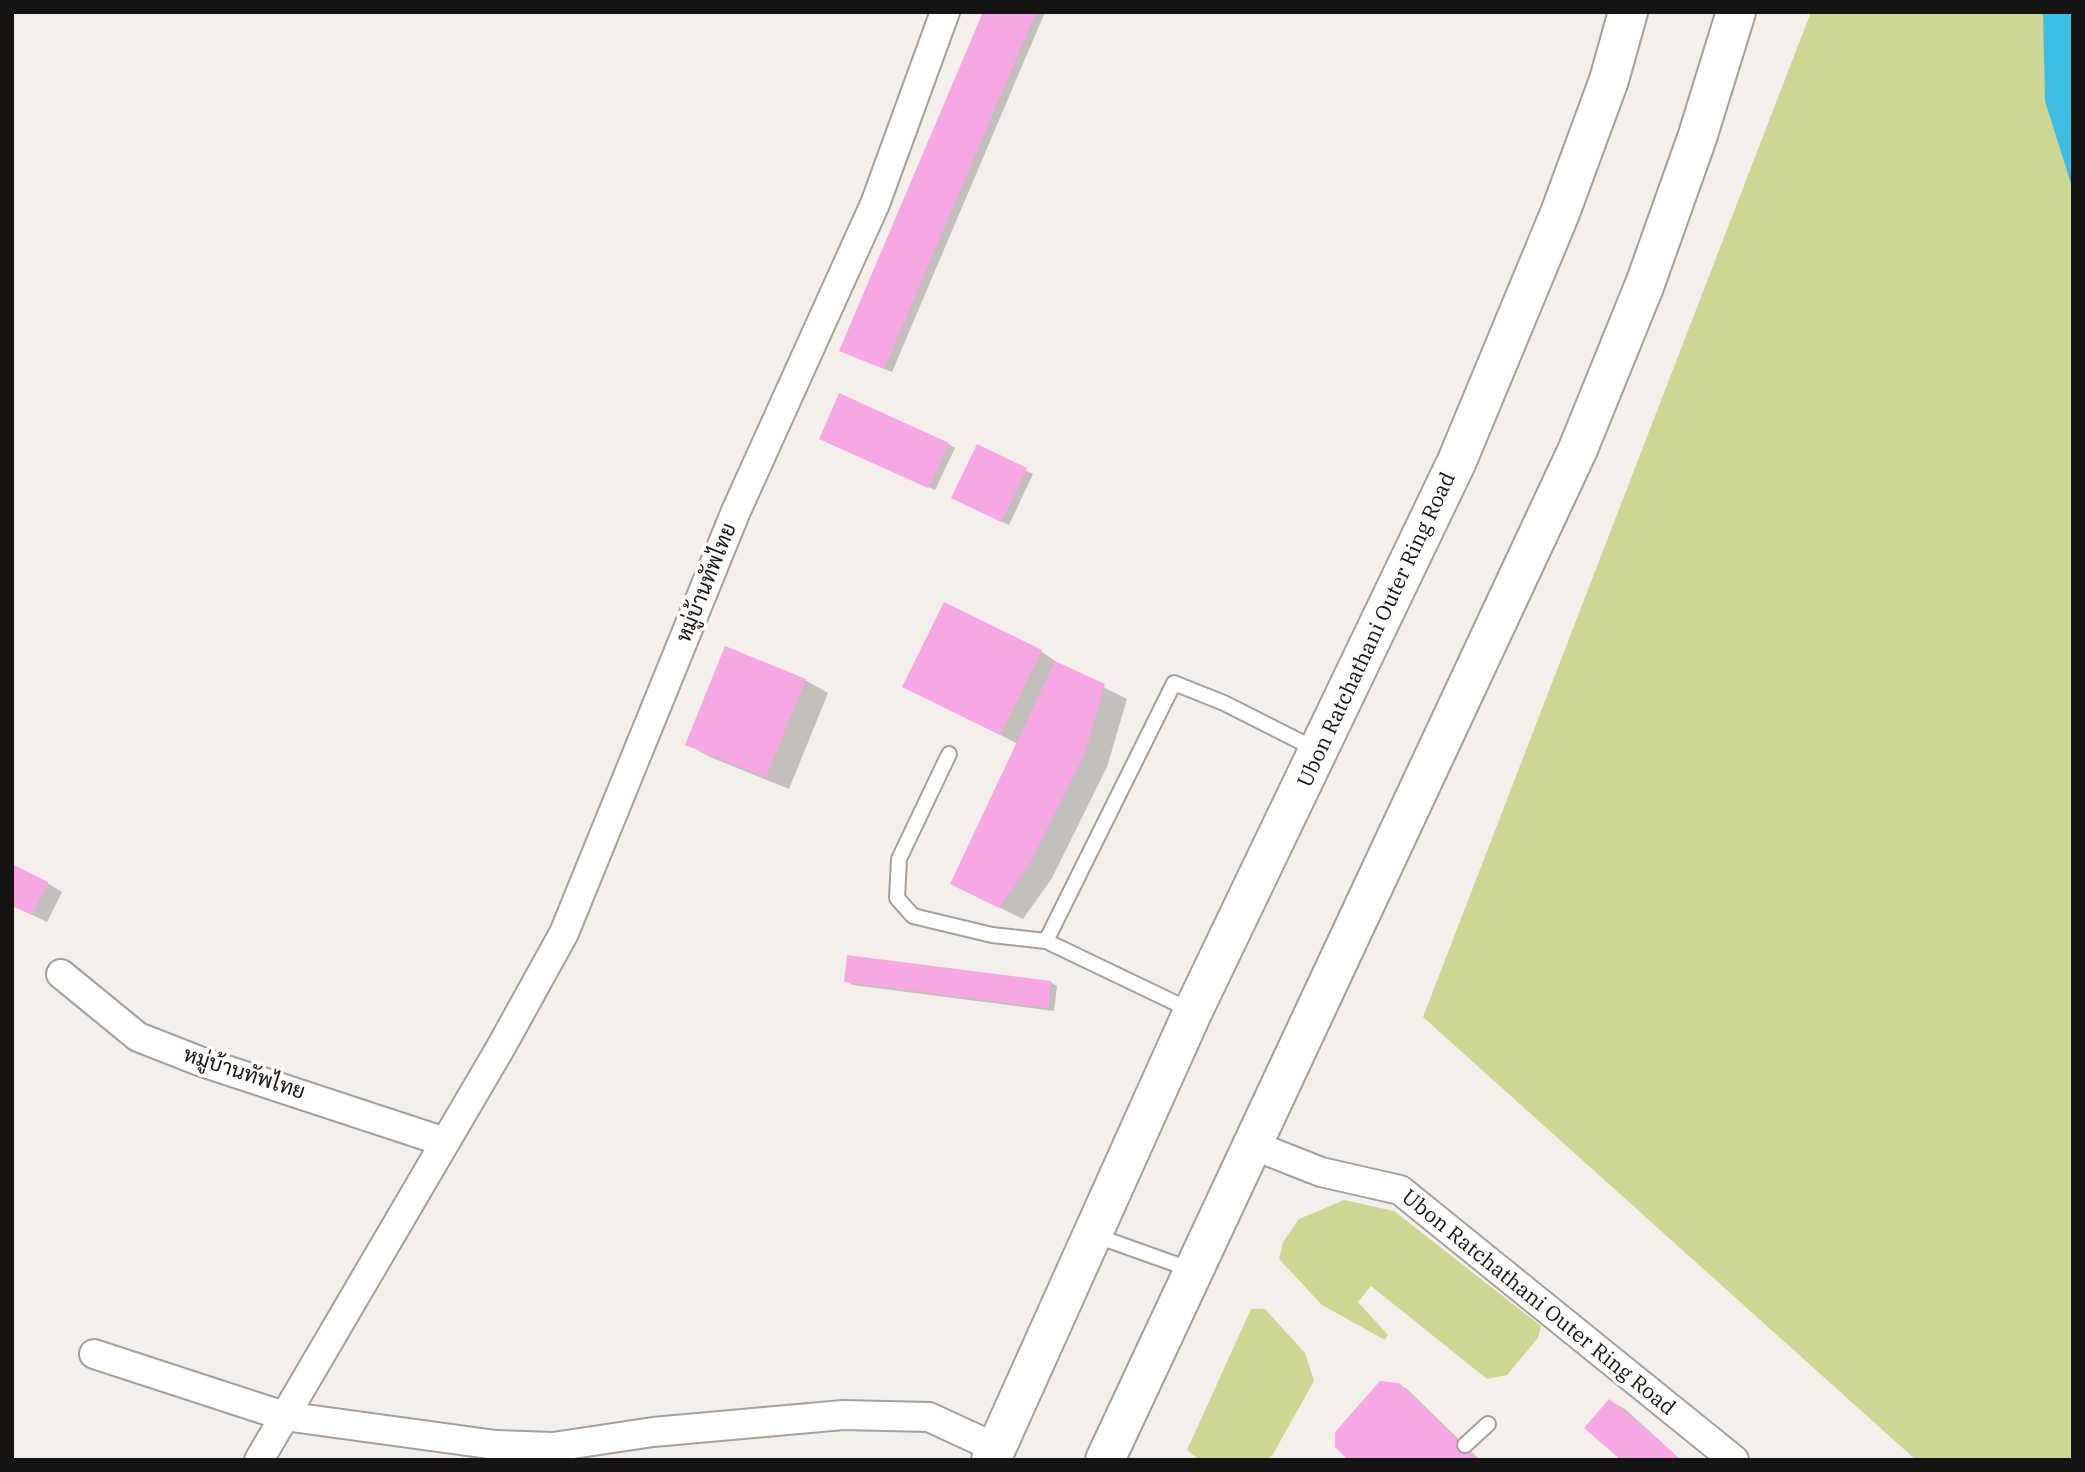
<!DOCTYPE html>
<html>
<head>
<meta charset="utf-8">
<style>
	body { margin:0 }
	#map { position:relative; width:2085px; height:1472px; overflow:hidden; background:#f4efea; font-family:"IBM Plex Serif",serif }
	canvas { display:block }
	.frame { position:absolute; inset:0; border:14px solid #161412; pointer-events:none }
</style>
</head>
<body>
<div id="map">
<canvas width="2085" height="1472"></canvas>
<div class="frame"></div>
</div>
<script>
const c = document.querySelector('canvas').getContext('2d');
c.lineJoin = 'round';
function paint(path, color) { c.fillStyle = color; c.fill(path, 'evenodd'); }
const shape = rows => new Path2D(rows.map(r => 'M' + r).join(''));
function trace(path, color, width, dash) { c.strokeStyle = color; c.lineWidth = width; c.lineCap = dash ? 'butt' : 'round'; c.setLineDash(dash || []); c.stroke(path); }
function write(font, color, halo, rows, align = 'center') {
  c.font = font + ' "IBM Plex Serif",Sarabun,serif'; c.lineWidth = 7; c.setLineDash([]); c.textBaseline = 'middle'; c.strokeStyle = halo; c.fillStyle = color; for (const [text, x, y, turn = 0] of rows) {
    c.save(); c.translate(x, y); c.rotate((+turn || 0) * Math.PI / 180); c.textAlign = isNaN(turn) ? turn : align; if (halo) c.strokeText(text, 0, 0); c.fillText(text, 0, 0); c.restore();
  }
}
const green = shape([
	[1811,12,2073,12,2073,1460,1916,1460,1423,1017],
	[1344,1200,1394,1211,1541,1326,1538,1338,1507,1375,1487,1379,1371,1286,1358,1302,1388,1335,1385,1340,1322,1305,1279,1259,1283,1242,1299,1219],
	[1251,1309,1265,1309,1305,1353,1314,1381,1272,1456,1263,1460,1198,1459,1187,1450]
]);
const water = shape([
	[2043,12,2073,12,2073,190,2045,101]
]);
const shadow = shape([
	[985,12,1045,12,892,372,848,354],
	[828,443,948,444,955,448,935,490],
	[977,447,1033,474,1009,525,960,502],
	[1041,651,1063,667,1127,699,1107,767,1052,878,1023,919,952,884,1018,744,904,686],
	[805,680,828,693,789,789,710,757,687,744],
	[47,883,62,892,47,922,12,905],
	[846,981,1050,982,1057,986,1054,1011,853,985],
	[1399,1385,1407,1389,1480,1460,1350,1460],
	[1610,1401,1625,1409,1681,1460,1624,1460]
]);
const building = shape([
	[983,12,1036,12,884,369,839,351],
	[839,393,949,443,928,488,819,439],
	[977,444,1027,468,1001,522,951,498],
	[944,602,1042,650,1000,735,902,687],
	[725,646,806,679,766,777,685,745],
	[1055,661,1105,684,1085,753,1029,865,999,908,950,884],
	[12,864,48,882,32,915,12,906],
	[847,955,1051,981,1048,1008,844,982],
	[1380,1381,1399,1383,1479,1460,1348,1460,1335,1447,1335,1432],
	[1609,1399,1660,1441,1681,1460,1621,1460,1584,1428]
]);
const lane = shape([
	[949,754,899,859,897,898,913,916,992,935,1046,941,1192,1011],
	[1046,941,1174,683,1224,703,1317,750],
	[1094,1235,1192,1270],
	[1465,1445,1488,1424]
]);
const street = shape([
	[61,974,138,1037,202,1062,445,1142],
	[1250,1144,1321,1172,1400,1190,1734,1460],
	[94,1354,284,1416,496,1445,553,1447,653,1432,843,1415,929,1417,996,1448],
	[259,1460,501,1047,564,933,736,511,875,204,945,12]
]);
const highway = shape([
	[991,1460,1193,1011,1457,461,1560,213,1609,80,1628,12],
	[1105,1460,1578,449,1645,284,1697,138,1736,12]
]);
const streetNames = [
	["หมู่บ้านทัพไทย",707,583,-68],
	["Ubon Ratchathani Outer Ring Road",1377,630,-65],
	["หมู่บ้านทัพไทย",244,1074,18],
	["Ubon Ratchathani Outer Ring Road",1538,1303,39]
];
paint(green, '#cdd793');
paint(water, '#3dbde3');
paint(shadow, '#0003');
paint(building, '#f7a7e3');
trace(lane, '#a4a09b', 18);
trace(street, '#a4a09b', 32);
trace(highway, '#a4a09b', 42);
trace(lane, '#fff', 14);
trace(street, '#fff', 28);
trace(highway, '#fff', 38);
write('21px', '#161412', '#fffdfb', streetNames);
</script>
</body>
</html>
